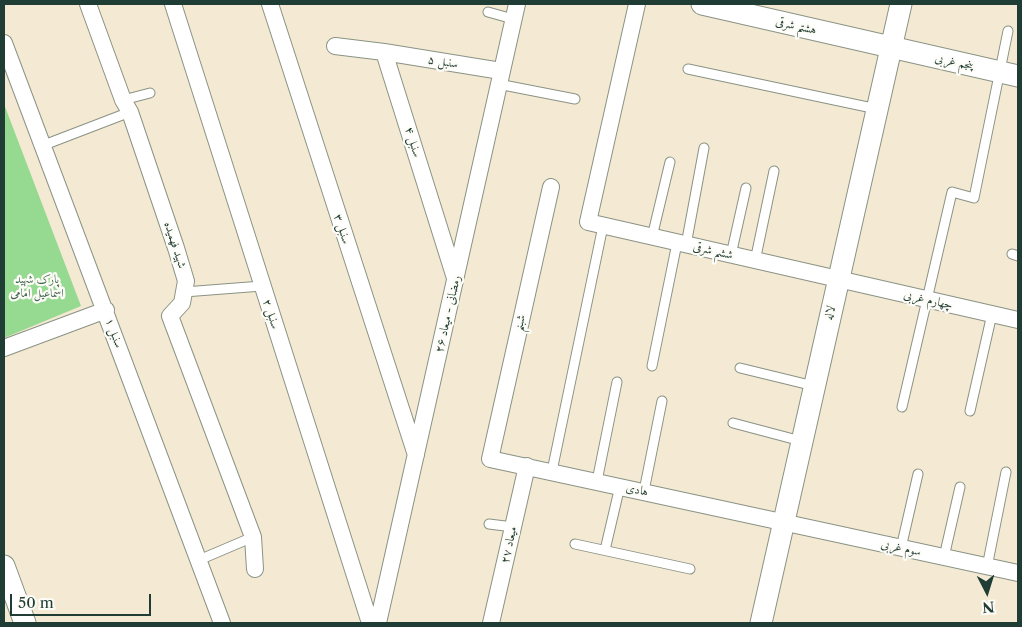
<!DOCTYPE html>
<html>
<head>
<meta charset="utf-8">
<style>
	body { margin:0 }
	#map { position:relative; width:1022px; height:627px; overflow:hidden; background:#f4e9d3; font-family:"Libre Caslon Text",serif }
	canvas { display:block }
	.frame { position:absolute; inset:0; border:5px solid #1f3d34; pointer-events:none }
	.north { position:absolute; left:962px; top:567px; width:50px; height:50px; -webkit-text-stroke:4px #fdfcf7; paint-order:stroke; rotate:175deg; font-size:14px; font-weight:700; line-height:20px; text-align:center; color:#1f3d34 }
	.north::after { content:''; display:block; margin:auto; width:18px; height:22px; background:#1f3d34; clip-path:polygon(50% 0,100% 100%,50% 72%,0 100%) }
	.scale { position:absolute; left:10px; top:594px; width:141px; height:22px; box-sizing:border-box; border:2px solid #1f3d34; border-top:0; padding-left:6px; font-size:15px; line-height:18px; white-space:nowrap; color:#1f3d34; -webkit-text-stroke:4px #fdfcf7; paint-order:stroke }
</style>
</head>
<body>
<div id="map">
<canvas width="1022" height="627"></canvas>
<div class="frame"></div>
<div class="north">N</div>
<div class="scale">50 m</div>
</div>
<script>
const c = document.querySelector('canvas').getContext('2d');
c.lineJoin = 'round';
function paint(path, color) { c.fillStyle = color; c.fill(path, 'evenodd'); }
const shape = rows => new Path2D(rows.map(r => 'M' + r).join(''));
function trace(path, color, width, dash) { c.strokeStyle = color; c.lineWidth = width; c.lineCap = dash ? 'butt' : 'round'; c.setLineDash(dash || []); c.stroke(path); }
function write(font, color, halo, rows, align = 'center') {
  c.font = font + ' "Libre Caslon Text",Amiri,serif'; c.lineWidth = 4.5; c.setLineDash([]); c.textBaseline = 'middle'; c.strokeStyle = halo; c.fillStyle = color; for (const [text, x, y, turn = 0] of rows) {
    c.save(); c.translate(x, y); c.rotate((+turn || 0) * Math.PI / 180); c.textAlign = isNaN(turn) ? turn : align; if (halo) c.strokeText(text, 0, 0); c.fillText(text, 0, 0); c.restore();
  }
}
const green = shape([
	[4,104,81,306,4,338]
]);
const service = shape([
	[488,12,513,19],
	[688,69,877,109],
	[498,84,575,99],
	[123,100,150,93],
	[44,145,130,112],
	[652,237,670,162],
	[686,245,704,148],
	[1012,254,1018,256],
	[731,255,746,188],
	[755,261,774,171],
	[184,292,262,286],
	[652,366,677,243],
	[740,368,814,386],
	[902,407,952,192,974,198,1008,31],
	[970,411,992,314],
	[733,423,801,441],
	[552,471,603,226],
	[597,481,617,382],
	[644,491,662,401],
	[489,524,513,527],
	[575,544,690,569],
	[901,548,918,474],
	[605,550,620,486],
	[944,557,960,487],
	[199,560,253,537],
	[987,567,1006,472]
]);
const minor = shape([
	[88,4,123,100,130,112,176,248,186,281,182,303,170,316,253,537,255,569],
	[173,4,370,623],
	[270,4,416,455],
	[637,4,588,222,1018,320],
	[4,43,222,623],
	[335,46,384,52,455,278],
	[384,52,501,71],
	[551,187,490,459,1018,573],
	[4,348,106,310],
	[378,623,517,4],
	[491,623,527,466]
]);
const tertiary = shape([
	[702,4,1018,76],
	[4,566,25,623],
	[761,623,901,4]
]);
const streetNames = [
	["هشتم شرقی",796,26,13],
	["سنبل ۵",443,62,9],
	["پنجم غربی",954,62,12],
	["سنبل ۴",413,142,73],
	["سنبل ۳",342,229,72],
	["شهید فهمیده",175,245,72],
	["ششم شرقی",713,251,13],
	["چهارم غربی",928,300,13],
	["لاله",830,313,-77],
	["سنبل ۲",271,314,72],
	["رمضانی - میعاد ۲۶",448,314,-77],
	["شبنم",520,323,-78],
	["سنبل ۱",114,333,70],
	["هادی",637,490,12],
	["میعاد ۲۷",509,545,-77],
	["سوم غربی",901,548,12]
];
const parkNames = [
	["پارک شهید",37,280],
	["اسماعیل امامی",37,294]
];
paint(green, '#96d991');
trace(service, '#8a9384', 11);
trace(minor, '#8a9384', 18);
trace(tertiary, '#8a9384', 23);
trace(service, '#fff', 9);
trace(minor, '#fff', 16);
trace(tertiary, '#fff', 21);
write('12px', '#1f3d34', '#fdfcf7', streetNames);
write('12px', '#3d644b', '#fdfcf7', parkNames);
</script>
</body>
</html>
